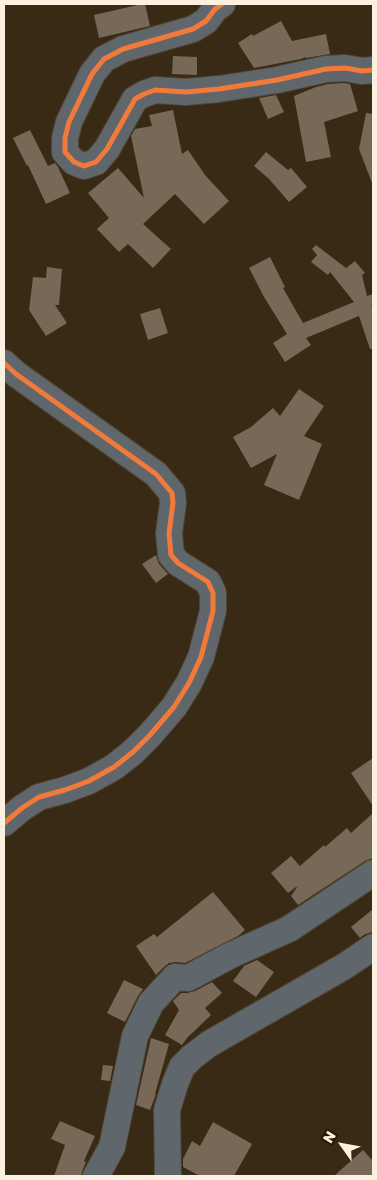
<!DOCTYPE html>
<html>
<head>
<meta charset="utf-8">
<style>
	body { margin:0 }
	#map { position:relative; width:377px; height:1180px; overflow:hidden; background:#382a14; font-family:"Golos Text",sans-serif }
	canvas { display:block }
	.frame { position:absolute; inset:0; border:5px solid #fcf0e1; pointer-events:none }
	.north { position:absolute; left:317px; top:1120px; width:50px; height:50px; -webkit-text-stroke:4px #261804; paint-order:stroke; rotate:302deg; font-size:14px; font-weight:700; line-height:20px; text-align:center; color:#fcf0e1 }
	.north::after { content:''; display:block; margin:auto; width:18px; height:22px; background:#fcf0e1; clip-path:polygon(50% 0,100% 100%,50% 72%,0 100%) }
</style>
</head>
<body>
<div id="map">
<canvas width="377" height="1180"></canvas>
<div class="frame"></div>
<div class="north">N</div>
</div>
<script>
const c = document.querySelector('canvas').getContext('2d');
c.lineJoin = 'round';
function paint(path, color) { c.fillStyle = color; c.fill(path, 'evenodd'); }
const shape = rows => new Path2D(rows.map(r => 'M' + r).join(''));
function trace(path, color, width, dash) { c.strokeStyle = color; c.lineWidth = width; c.lineCap = dash ? 'butt' : 'round'; c.setLineDash(dash || []); c.stroke(path); }
const building = shape([
	[142,4,145,4,150,26,99,38,94,15],
	[281,21,292,41,326,34,330,54,306,58,305,57,301,59,254,68,238,43,252,34,253,36],
	[173,56,197,57,197,75,172,74],
	[344,83,350,84,358,111,324,122,331,157,306,162,294,96,316,87,328,84],
	[276,95,284,112,268,119,259,98],
	[173,110,182,154,188,150,205,175,229,201,204,224,175,194,143,224,171,249,153,268,128,244,119,252,97,229,109,218,88,193,118,168,144,198,131,136,135,129,152,126,149,115],
	[366,113,373,114,373,182,372,183,359,149],
	[30,130,48,166,55,163,58,167,70,193,46,204,28,165,27,166,13,138],
	[266,152,288,170,291,168,307,187,289,202,269,179,254,166],
	[316,245,346,268,355,261,365,273,362,275,367,296,373,294,373,303,370,305,373,304,373,349,370,349,359,316,306,338,311,345,285,362,273,343,287,334,264,297,249,268,270,257,285,287,283,288,303,323,354,302,330,272,328,275,311,262,317,255,312,249],
	[47,267,62,269,59,305,55,305,67,323,46,336,29,310,33,277,46,278],
	[160,308,168,333,148,340,140,314],
	[299,389,324,406,304,436,322,444,299,500,264,485,277,454,251,468,233,437,251,427,273,408,280,416],
	[156,555,159,564,168,574,156,583,142,564],
	[373,758,373,806,351,773],
	[373,813,373,858,365,861,298,905,291,896,297,887,296,887,288,893,271,873,291,856,300,866,324,845,325,847,347,828,351,833],
	[213,892,245,930,238,936,185,963,176,962,169,963,164,967,156,975,136,946,154,934,157,937],
	[373,909,373,932,365,934,360,938,351,927],
	[257,960,274,972,256,997,233,981,244,966],
	[124,980,143,989,138,996,125,1022,107,1013],
	[212,982,222,993,205,1008,211,1015,187,1038,182,1045,165,1035,179,1010,173,1001,181,993,187,993,195,991],
	[151,1038,169,1044,155,1094,156,1094,150,1110,136,1105],
	[103,1065,113,1066,110,1081,101,1080],
	[60,1121,95,1136,84,1161,86,1162,83,1169,81,1176,54,1176,65,1145,51,1139],
	[213,1122,252,1144,234,1176,200,1176,183,1167,183,1159,192,1141,200,1146],
	[363,1150,373,1161,373,1176,334,1176]
]);
const minor = shape([
	[222,4,215,9,206,21,193,29,123,49,104,59,92,74,69,122,65,138,65,152,74,162,84,166,96,162,107,149,135,99,144,94,155,90,186,92,219,89,277,80,326,69,345,68,362,71,373,70],
	[4,363,16,374,156,474,172,493,173,503,169,533,171,555,178,563,208,582,213,593,213,611,201,657,189,683,174,707,150,735,133,752,114,767,89,781,65,790,39,797,22,808,4,823],
	[96,1176,112,1147,135,1036,151,1003,175,977,188,978,231,955,289,929,373,873],
	[168,1176,167,1110,175,1084,182,1067,192,1057,209,1044,345,966,373,947]
]);
const cycleway = shape([
	[222,4,215,9,206,21,193,29,123,49,104,59,92,74,69,122,65,138,65,152,74,162,84,166,96,162,107,149,135,99,144,94,155,90,186,92,219,89,277,80,326,69,345,68,362,71,373,70],
	[4,363,16,374,156,474,172,493,173,503,169,533,171,555,178,563,208,582,213,593,213,611,201,657,189,683,174,707,150,735,133,752,114,767,89,781,65,790,39,797,22,808,4,823]
]);
paint(building, '#786857');
trace(minor, '#514533', 28);
trace(minor, '#5f666c', 26);
trace(cycleway, '#f17a3a', 5);
</script>
</body>
</html>
